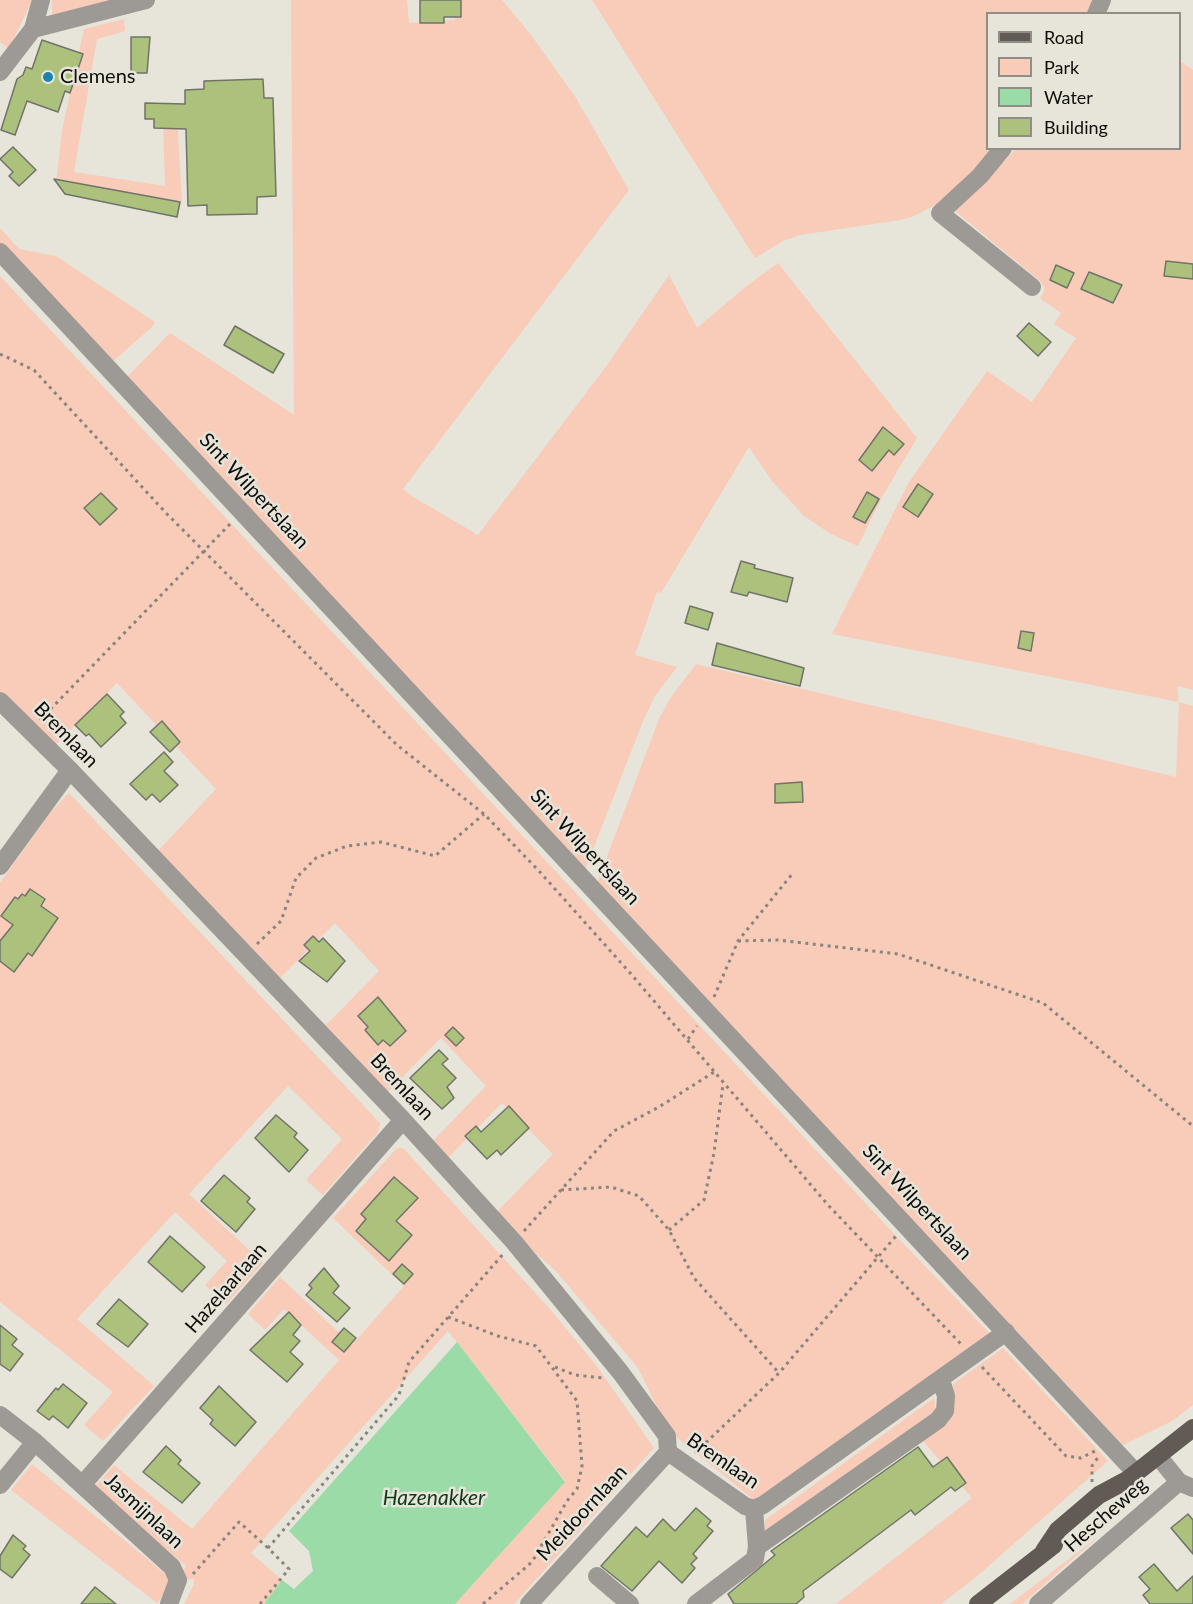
<!DOCTYPE html>
<html>
<head>
<meta charset="utf-8">
<style>
	body { margin:0 }
	#map { position:relative; width:1193px; height:1604px; overflow:hidden; background:#e7e4d9; font-family:Lato,sans-serif }
	canvas { display:block }
	.legend { position:absolute; left:986px; top:12px; width:195px; height:138px; box-sizing:border-box; background:#e7e4d9; border:2px solid #908e86; margin:0; padding:8px 10px; list-style:none; font-size:18px; color:#0e0d09 }
	.legend li { display:flex; align-items:center; gap:12px; height:30px }
	.legend b { width:30px; border:2px solid #908e86 }
</style>
</head>
<body>
<div id="map">
<canvas width="1193" height="1604"></canvas>
<ul class="legend">
<li><b style="height:8px;background:#625b55"></b>Road</li>
<li><b style="height:16px;background:#f9cbb9"></b>Park</li>
<li><b style="height:16px;background:#9bdba7"></b>Water</li>
<li><b style="height:16px;background:#acc27c"></b>Building</li>
</ul>
</div>
<script>
const c = document.querySelector('canvas').getContext('2d');
c.lineJoin = 'round';
function paint(path, color) { c.fillStyle = color; c.fill(path, 'evenodd'); }
const shape = rows => new Path2D(rows.map(r => 'M' + r).join(''));
function trace(path, color, width, dash) { c.strokeStyle = color; c.lineWidth = width; c.lineCap = dash ? 'butt' : 'round'; c.setLineDash(dash || []); c.stroke(path); }
function write(font, color, halo, rows, align = 'center') {
  c.font = font + ' Lato,sans-serif'; c.lineWidth = 5; c.setLineDash([]); c.textBaseline = 'middle'; c.strokeStyle = halo; c.fillStyle = color; for (const [text, x, y, turn = 0] of rows) {
    c.save(); c.translate(x, y); c.rotate((+turn || 0) * Math.PI / 180); c.textAlign = isNaN(turn) ? turn : align; if (halo) c.strokeText(text, 0, 0); c.fillText(text, 0, 0); c.restore();
  }
}
const green = shape([
	[0,0,32,0,9,49,0,42],
	[52,0,120,0,52,17],
	[291,0,407,0,409,23,455,20,454,0,502,0,531,35,576,98,629,190,403,489,410,495,478,535,605,368,669,275,697,328,744,288,778,263,917,438,882,497,858,546,831,534,804,516,772,481,749,447,661,593,657,592,635,655,677,667,655,696,643,721,585,870,124,380,170,333,294,415],
	[592,0,1094,0,1087,13,988,14,988,148,997,149,947,199,914,216,900,220,800,235,783,241,755,258],
	[124,19,125,31,97,39,74,172,165,186,163,119,177,118,182,202,56,183,62,131,84,29],
	[1180,61,1193,70,1193,690,1177,686,1179,702,1193,706,1193,1405,1172,1421,1123,1445,597,883,659,719,671,697,696,664,1176,777,1179,702,832,634,909,482,987,371,1032,402,1076,338,1054,324,1061,313,1040,298,1044,292,1044,286,1040,281,955,211,1016,149,1180,148],
	[0,228,19,249,56,256,155,322,152,327,109,365,0,247],
	[0,276,898,1238,991,1335,759,1504,679,1439,665,1423,638,1368,555,1270,512,1233,495,1214,553,1154,502,1103,445,1161,430,1144,486,1086,441,1038,383,1097,321,1030,379,971,335,923,276,982,155,854,216,789,117,683,54,746,0,691],
	[69,793,380,1123,378,1132,323,1195,306,1180,342,1139,288,1086,189,1194,263,1263,226,1304,205,1285,227,1261,175,1212,77,1319,154,1386,103,1441,84,1425,113,1392,0,1302,0,883,50,813],
	[397,1148,403,1148,549,1308,596,1365,654,1448,514,1604,455,1604,565,1481,448,1331,251,1553,282,1580,264,1604,184,1604,194,1584,194,1579,178,1580,186,1566,94,1488,114,1465,192,1529,339,1360,284,1309,265,1330,248,1314,280,1277,352,1345,404,1286,333,1218],
	[1003,1348,1108,1461,976,1577,941,1604,836,1604,972,1498,923,1441,954,1400,953,1384],
	[934,1398,936,1414,765,1536,765,1520],
	[32,1464,164,1573,169,1579,168,1589,157,1603,11,1490],
	[1099,1536,1022,1604,1010,1604]
]);
const water = shape([
	[457,1342,565,1482,455,1604,264,1604,282,1580,294,1589,313,1571,309,1551,289,1531]
]);
const building = shape([
	[420,0,461,0,461,17,444,17,444,23,420,23,420,0],
	[131,37,150,37,147,73,131,73,131,37],
	[42,40,83,54,70,93,65,91,58,112,27,101,15,135,1,130,17,79,23,75,26,67,32,69,42,40],
	[263,79,264,98,273,98,276,196,257,197,257,214,207,215,207,205,188,206,186,129,154,128,154,119,145,119,145,103,185,104,185,90,204,89,204,81,263,79],
	[13,147,36,170,19,186,9,176,13,172,0,159,13,147],
	[54,179,180,202,177,217,65,194,54,179],
	[1166,261,1193,264,1193,279,1164,276,1166,261],
	[1056,265,1074,273,1067,288,1050,280,1056,265],
	[1089,272,1122,285,1113,303,1081,289,1089,272],
	[1029,323,1051,342,1038,356,1017,336,1029,323],
	[235,326,284,354,273,373,224,345,235,326],
	[883,427,904,444,894,455,889,450,872,471,859,460,883,427],
	[918,484,933,494,918,517,903,507,918,484],
	[867,492,879,499,865,523,853,517,867,492],
	[101,493,117,509,100,525,84,508,101,493],
	[741,561,755,565,754,568,793,578,787,602,749,592,747,596,731,592,741,561],
	[690,606,713,613,708,630,685,623,690,606],
	[1021,631,1034,633,1031,651,1018,648,1021,631],
	[717,643,804,668,800,686,712,665,717,643],
	[107,694,124,712,120,716,126,723,101,747,89,734,86,736,75,725,107,694],
	[162,721,180,742,170,752,150,732,162,721],
	[164,752,173,762,164,771,178,785,160,802,152,794,146,800,130,784,164,752],
	[802,782,803,802,775,803,775,784,802,782],
	[30,889,45,899,41,906,58,918,32,956,28,953,14,972,0,961,0,941,13,925,1,916,15,897,18,899,22,894,25,896,30,889],
	[313,936,319,942,323,938,345,961,327,982,299,961,310,951,304,945,313,936],
	[378,997,406,1031,390,1046,383,1040,378,1045,365,1030,368,1027,358,1016,378,997],
	[453,1027,464,1038,456,1046,445,1035,453,1027],
	[439,1050,448,1059,442,1064,456,1078,447,1087,454,1098,442,1109,410,1078,439,1050],
	[509,1106,529,1128,501,1155,497,1150,487,1159,465,1136,476,1126,481,1132,509,1106],
	[276,1115,297,1133,294,1137,308,1150,289,1172,255,1138,276,1115],
	[224,1175,250,1198,247,1202,255,1209,236,1232,201,1201,224,1175],
	[394,1177,418,1198,396,1221,412,1235,389,1261,356,1231,366,1219,361,1214,394,1177],
	[170,1236,205,1267,182,1292,148,1262,170,1236],
	[402,1264,413,1274,404,1284,393,1274,402,1264],
	[324,1268,339,1286,333,1293,350,1308,337,1322,306,1295,312,1288,309,1285,324,1268],
	[119,1299,148,1324,128,1347,97,1324,119,1299],
	[289,1312,301,1325,293,1335,300,1341,290,1352,303,1364,287,1382,250,1350,289,1312],
	[0,1325,17,1339,12,1345,23,1354,10,1371,0,1364,0,1325],
	[344,1328,356,1338,344,1352,332,1342,344,1328],
	[63,1384,87,1403,68,1428,53,1416,49,1420,37,1411,56,1388,58,1390,63,1384],
	[219,1386,256,1422,235,1446,210,1424,213,1420,200,1408,219,1386],
	[166,1446,181,1460,178,1464,200,1483,182,1503,143,1472,166,1446],
	[918,1447,933,1467,947,1457,966,1483,955,1491,951,1487,915,1515,911,1510,803,1591,804,1597,796,1604,734,1604,728,1594,775,1555,771,1551,918,1447],
	[696,1508,711,1521,707,1526,713,1531,693,1554,697,1558,691,1564,695,1568,682,1583,659,1561,632,1591,601,1566,636,1527,647,1537,663,1519,675,1531,696,1508],
	[1188,1514,1193,1520,1193,1554,1171,1528,1188,1514],
	[13,1535,26,1546,23,1549,30,1555,12,1578,0,1569,0,1556,13,1535],
	[1154,1564,1177,1591,1193,1576,1193,1604,1150,1604,1143,1595,1150,1589,1139,1577,1154,1564],
	[95,1587,116,1604,81,1604,95,1587]
]);
const path = shape([
	[0,354,34,370,167,514,397,745,484,814,539,871,631,974,828,1205,961,1344],
	[40,720,232,522],
	[738,941,778,940,898,954,1043,1003,1193,1126],
	[257,944,281,921,296,878,316,858,347,846,381,842,435,856,484,814],
	[714,997,738,941,793,873],
	[688,1039,697,1026],
	[561,1190,611,1187,639,1196,669,1230,694,1278,779,1373],
	[669,1230,704,1200,714,1153,723,1084],
	[524,1231,614,1131,659,1107,714,1072],
	[448,1317,498,1336,536,1346,577,1401,582,1466,577,1489,567,1501,532,1562,483,1604],
	[555,1367,575,1375,604,1378],
	[982,1367,1066,1456,1081,1458,1095,1451],
	[695,1453,779,1373,896,1236],
	[1092,1482,1092,1466,1099,1456],
	[193,1574,239,1522,268,1548],
	[260,1604,289,1569,268,1548,399,1395,409,1362,504,1253]
]);
const minor = shape([
	[1096,14,1102,0],
	[33,29,146,0],
	[0,72,33,29,41,0],
	[1003,148,980,176,940,213,1032,287],
	[0,252,1136,1473],
	[0,701,70,770,403,1120,514,1242,621,1373,667,1436,668,1452,745,1506,754,1509,763,1505,1006,1332],
	[0,866,70,770],
	[0,1415,35,1442,172,1567,178,1580,169,1604],
	[1158,1456,1179,1482,1193,1488],
	[0,1485,35,1442],
	[82,1485,403,1120],
	[754,1509,757,1547],
	[597,1576,630,1604],
	[529,1604,668,1452],
	[696,1604,755,1559,757,1547,938,1420,945,1411,946,1396,941,1380],
	[1038,1604,1179,1482]
]);
const major = shape([
	[1044,1551,1058,1530,1099,1495,1127,1480,1193,1428],
	[978,1604,1054,1545]
]);
const markers = [
	[48,77,6,"#1a84ad"]
];
const poiNames = [
	["Clemens",60,77]
];
const streetNames = [
	["Sint Wilpertslaan",254,491,47],
	["Bremlaan",66,735,46],
	["Sint Wilpertslaan",585,847,47],
	["Bremlaan",402,1087,47],
	["Sint Wilpertslaan",917,1202,47],
	["Hazelaarlaan",226,1288,-49],
	["Bremlaan",723,1461,34],
	["Jasmijnlaan",144,1511,43],
	["Meidoornlaan",582,1513,-47],
	["Hescheweg",1106,1515,-41]
];
const waterNames = [
	["Hazenakker",434,1498]
];
paint(green, '#f9cbb9');
paint(water, '#9bdba7');
paint(building, '#acc27c');
trace(building, '#707369', 1.5);
trace(path, '#87857d', 3, [3, 4.5]);
trace(minor, '#9d9995', 18);
trace(major, '#625b55', 18);
for (const [x, y, r, color] of markers) { const dot = new Path2D(); dot.arc(x, y, r, 0, 2 * Math.PI); c.fillStyle = color; c.fill(dot); trace(dot, '#e7e4d9', 2); }
write('20px', '#0e0d09', '#e7e4d9', poiNames, 'left');
write('20px', '#0e0d09', '#e7e4d9', streetNames);
write('italic 21px', '#0d3c1c', '#e7e4d9', waterNames);
</script>
</body>
</html>
